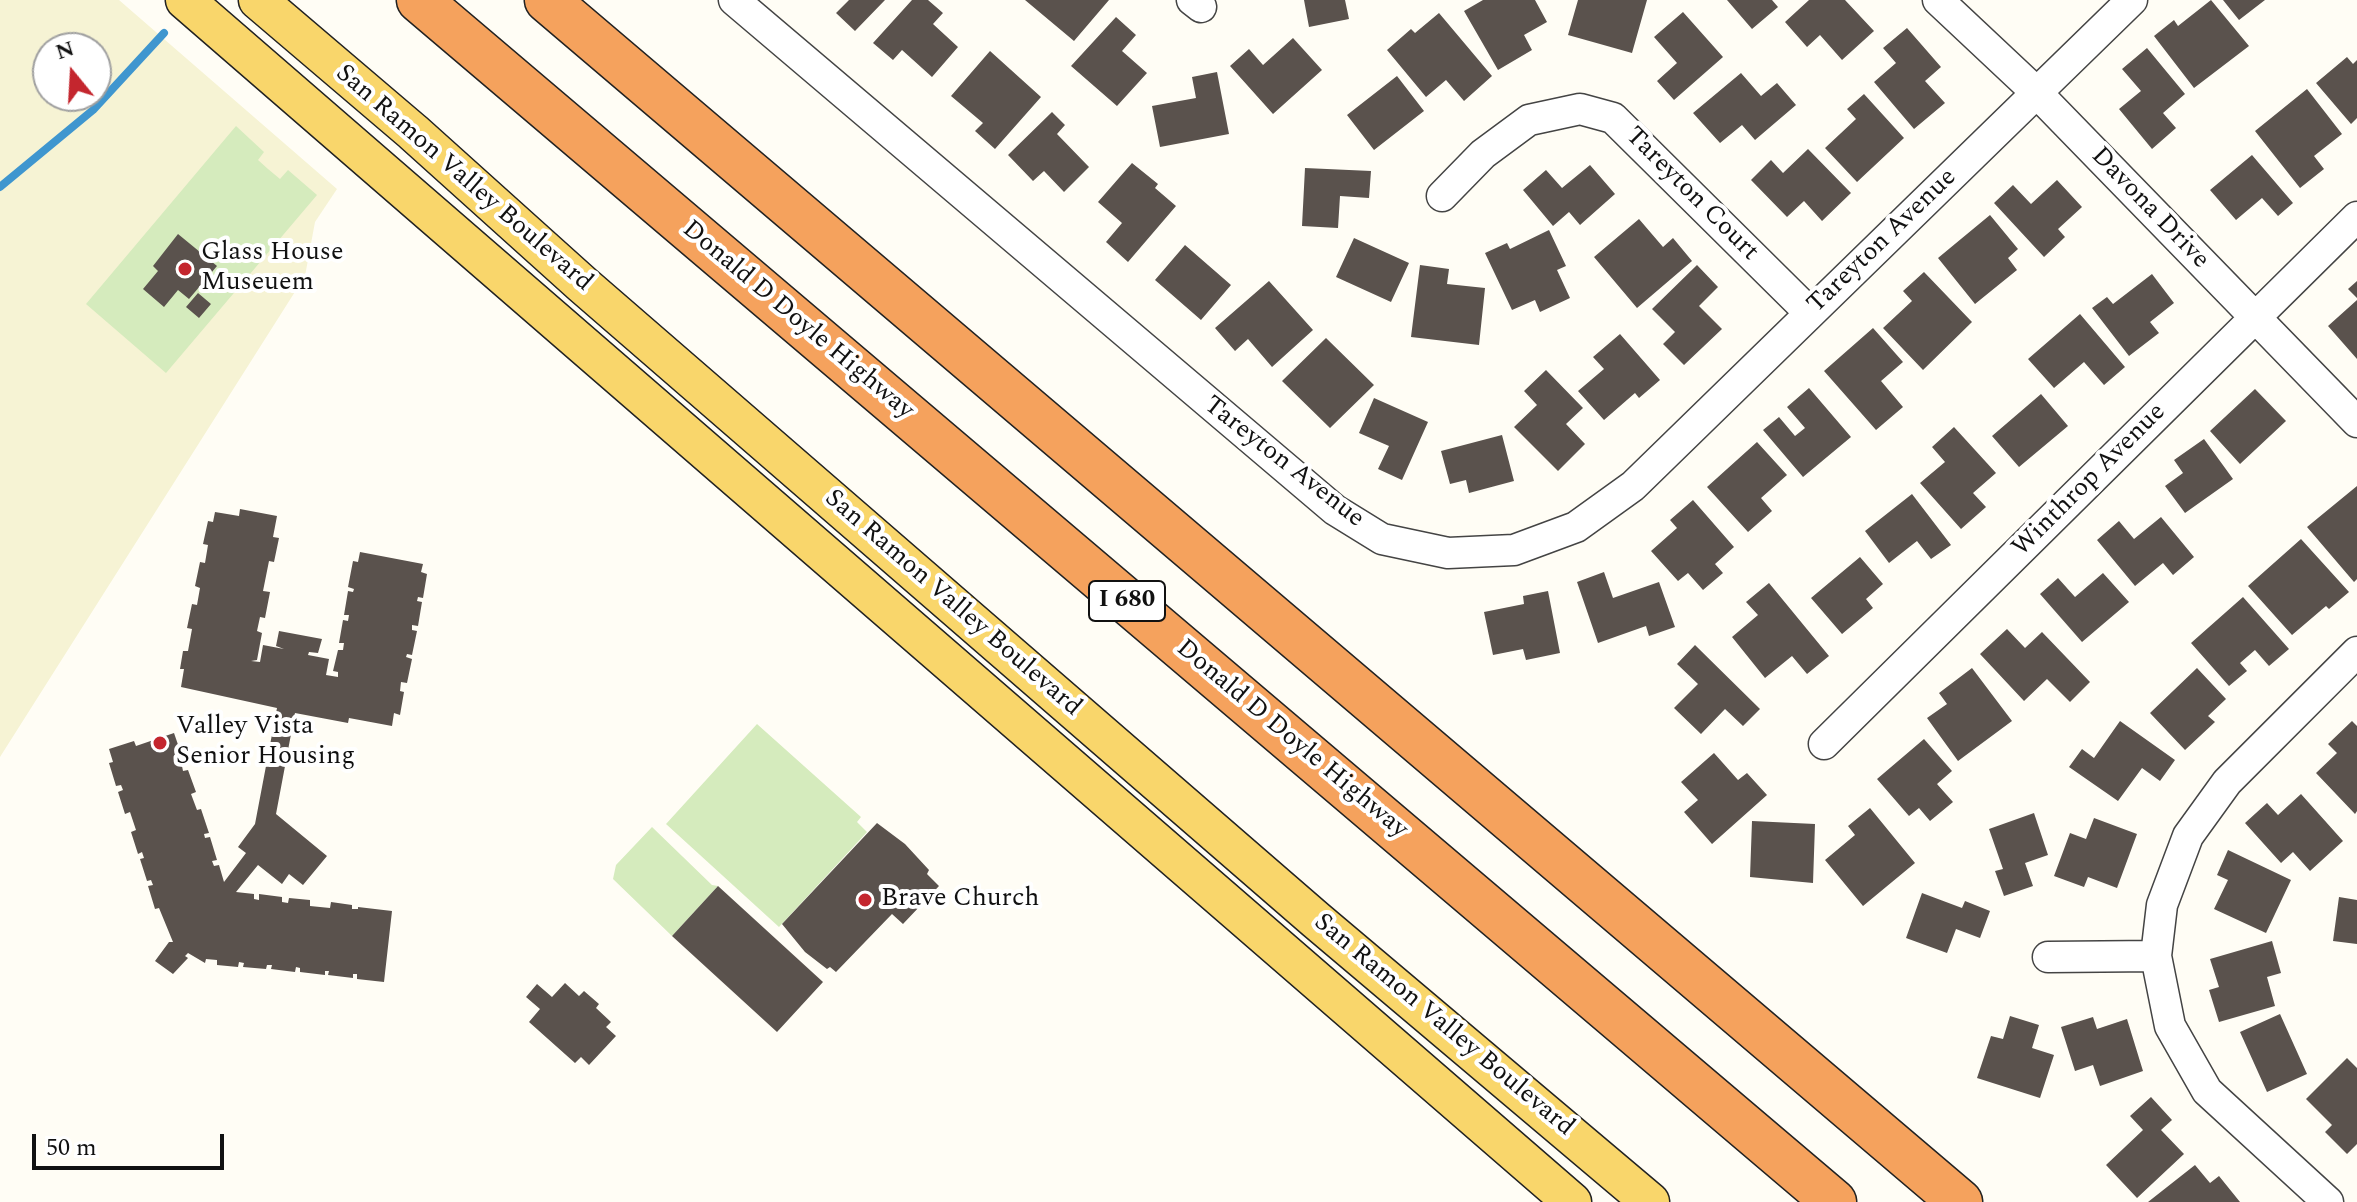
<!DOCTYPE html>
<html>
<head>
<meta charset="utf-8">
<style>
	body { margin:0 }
	#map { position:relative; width:2357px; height:1202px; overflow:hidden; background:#fffdf5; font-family:Spectral,serif }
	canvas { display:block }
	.north { position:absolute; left:32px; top:32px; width:80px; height:80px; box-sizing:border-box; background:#fff; border:2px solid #a0a0a0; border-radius:50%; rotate:342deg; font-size:22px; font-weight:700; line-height:32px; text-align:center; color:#111 }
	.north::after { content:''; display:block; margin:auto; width:28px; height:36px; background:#c4262e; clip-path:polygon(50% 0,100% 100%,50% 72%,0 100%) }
	.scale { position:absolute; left:32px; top:1134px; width:192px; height:36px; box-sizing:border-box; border:4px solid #111; border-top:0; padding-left:10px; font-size:24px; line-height:28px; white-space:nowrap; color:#111; -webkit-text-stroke:6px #fff; paint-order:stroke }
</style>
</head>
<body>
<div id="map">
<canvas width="2357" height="1202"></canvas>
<div class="north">N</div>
<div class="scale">50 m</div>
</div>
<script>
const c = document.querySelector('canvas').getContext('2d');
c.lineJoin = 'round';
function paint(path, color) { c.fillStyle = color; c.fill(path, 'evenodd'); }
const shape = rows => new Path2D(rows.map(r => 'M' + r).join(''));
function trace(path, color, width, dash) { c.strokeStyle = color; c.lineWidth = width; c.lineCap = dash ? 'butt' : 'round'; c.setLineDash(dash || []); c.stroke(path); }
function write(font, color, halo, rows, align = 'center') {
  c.font = font + ' Spectral,serif'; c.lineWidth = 8; c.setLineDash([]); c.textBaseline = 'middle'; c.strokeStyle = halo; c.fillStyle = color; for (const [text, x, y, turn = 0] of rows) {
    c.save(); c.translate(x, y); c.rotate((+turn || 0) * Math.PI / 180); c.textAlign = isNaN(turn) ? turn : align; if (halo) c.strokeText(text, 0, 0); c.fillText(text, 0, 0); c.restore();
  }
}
const farmland = shape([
	[0,0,119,0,337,189,315,222,305,276,0,757],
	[48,48,96,48,96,96,48,96]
]);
const green = shape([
	[236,126,264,152,258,160,268,169,280,179,288,170,317,195,166,373,86,304],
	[757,724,861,817,857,822,867,832,779,927,666,824],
	[652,827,712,885,718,886,672,936,613,879,616,865]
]);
const stream = shape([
	[0,187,93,110,164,33]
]);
const building = shape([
	[849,0,885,0,855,31,836,13],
	[912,0,928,0,943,13,933,24,958,47,932,77,902,50,893,60,873,43],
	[1025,0,1109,0,1074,41],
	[1304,0,1345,0,1349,19,1309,27],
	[1483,0,1535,0,1547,22,1524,35,1532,50,1498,70,1464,11],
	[1578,0,1647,0,1632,53,1568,35],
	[1727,0,1772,0,1778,7,1752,29],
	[1809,0,1845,0,1874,31,1842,60,1820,35,1807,47,1785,22],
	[2211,0,2249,46,2194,88,2154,36,2174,20,2178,26],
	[2223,0,2265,0,2239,20],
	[1683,12,1723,57,1674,100,1657,81,1677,63,1654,37],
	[1439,13,1492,76,1464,101,1446,80,1426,97,1387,50,1411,29,1415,33],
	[1116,17,1136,35,1122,51,1147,73,1117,106,1071,66],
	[1907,28,1941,67,1925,81,1945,103,1914,129,1874,82,1896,63,1883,48],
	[1293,38,1322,70,1273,114,1230,66,1249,49,1263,65],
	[2147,48,2185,94,2163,113,2176,128,2152,149,2119,109,2141,91,2122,69],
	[990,51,1041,97,995,149,975,131,983,123,951,96],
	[2347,57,2353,64,2357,60,2357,118,2351,124,2316,83],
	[1217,72,1229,134,1160,147,1152,106,1196,98,1192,77],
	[1741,73,1761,96,1777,83,1796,105,1755,140,1742,125,1720,143,1693,113],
	[1397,76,1424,111,1374,150,1347,115],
	[2307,89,2342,134,2314,156,2324,169,2300,188,2255,131],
	[1864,94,1904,138,1857,182,1825,148,1856,119,1847,109],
	[1052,112,1065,125,1057,134,1089,167,1064,192,1044,171,1033,181,1008,155],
	[1808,149,1851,193,1822,221,1804,201,1787,217,1751,180,1771,160,1783,173],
	[2252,155,2293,203,2278,216,2262,198,2236,220,2210,190],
	[1132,163,1158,184,1155,188,1176,206,1128,262,1106,242,1122,223,1098,202],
	[1590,165,1615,194,1580,225,1569,212,1553,226,1523,190,1546,170,1562,188],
	[1305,168,1371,171,1369,198,1340,196,1338,228,1302,226],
	[2057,180,2082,207,2058,229,2065,237,2044,257,1994,203,2013,185,2031,204],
	[1990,215,2018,249,2008,258,2017,270,1975,304,1938,258],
	[1639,219,1663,247,1673,238,1692,261,1637,308,1594,257],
	[1549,230,1566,266,1557,270,1570,298,1540,312,1535,300,1512,310,1485,253,1507,243,1510,249],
	[178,234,217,266,189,299,178,290,164,307,143,289,158,271,153,266],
	[1354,238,1409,263,1391,302,1336,277],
	[1185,245,1231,285,1201,320,1155,280],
	[1420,265,1449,269,1447,284,1485,288,1479,345,1411,337],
	[1697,265,1718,287,1699,306,1722,329,1684,365,1663,344,1675,332,1652,309],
	[1924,272,1972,322,1923,370,1883,328,1912,301,1903,291],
	[2152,274,2174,303,2150,322,2159,333,2129,356,2092,308,2107,297,2113,304],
	[1269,281,1313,330,1272,367,1248,339,1235,351,1215,328],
	[2357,281,2357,298,2348,289],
	[198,293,211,304,199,318,186,307],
	[2357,300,2357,359,2328,326],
	[2080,314,2125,367,2104,385,2084,362,2054,388,2028,359],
	[1873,328,1903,362,1881,381,1903,407,1876,430,1824,371],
	[1620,334,1660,380,1639,398,1635,393,1604,420,1578,391,1604,369,1593,357],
	[1326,338,1374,385,1330,428,1282,381],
	[1546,370,1583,408,1566,424,1585,444,1558,471,1514,427,1537,405,1524,391],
	[1809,388,1851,437,1803,477,1763,430,1779,417,1795,436,1805,428,1787,407],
	[2255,389,2286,421,2240,464,2210,431],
	[2041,394,2068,426,2019,467,1992,436],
	[1374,398,1428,422,1402,480,1378,469,1389,446,1359,433],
	[1954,427,1996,473,1973,493,1986,507,1961,529,1920,483,1945,462,1932,447],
	[1502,435,1514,481,1469,493,1466,480,1450,484,1441,451],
	[2204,439,2233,479,2185,513,2165,486,2183,473,2174,460],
	[1757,442,1787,475,1761,498,1772,511,1748,532,1707,487],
	[2357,486,2357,579,2354,582,2307,527],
	[1912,494,1951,545,1931,559,1917,541,1889,563,1865,531],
	[1693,500,1734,547,1715,564,1723,573,1703,590,1688,573,1678,581,1651,551,1677,528,1670,520],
	[240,509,277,516,273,537,279,538,274,562,269,561,263,591,270,592,265,618,260,617,257,631,262,633,257,660,251,661,260,662,263,645,284,649,276,646,279,631,322,639,318,653,309,652,308,655,329,659,326,675,338,677,338,672,333,671,338,650,343,650,344,643,339,643,343,620,348,621,349,615,344,615,348,591,353,592,354,589,348,587,353,561,358,562,360,552,423,564,421,572,427,574,423,598,418,597,417,601,422,602,418,626,412,625,412,630,417,631,412,655,407,654,406,657,412,659,407,683,401,682,400,691,404,692,400,715,394,713,392,726,349,718,348,723,295,713,276,814,327,856,303,885,289,874,282,884,258,865,236,892,254,894,254,899,259,900,259,894,282,897,282,902,288,903,289,898,310,900,310,906,330,908,331,902,352,905,352,909,358,909,358,907,392,911,384,982,357,979,357,974,353,974,353,978,328,975,329,971,325,971,325,975,300,972,300,968,296,967,295,972,271,969,272,965,267,965,266,969,243,967,244,963,239,962,238,967,217,965,217,960,206,959,205,963,188,953,185,956,188,958,173,974,155,961,169,942,173,942,159,908,155,909,148,886,153,885,151,880,147,881,140,859,144,858,142,852,138,854,131,832,136,830,130,812,125,814,118,792,123,790,121,785,116,786,109,763,113,762,109,749,134,741,136,746,174,733,185,765,182,766,183,771,188,770,196,792,191,794,197,810,201,809,209,833,204,834,205,838,210,837,217,860,212,861,214,866,219,865,224,882,246,853,238,847,255,824,277,708,181,687,184,669,180,669,183,651,188,651,192,629,187,628,192,604,197,605,200,588,195,586,200,562,205,563,208,545,203,544,208,521,213,522,215,512,239,516],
	[2161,517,2194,557,2173,575,2163,563,2135,586,2097,540,2119,521,2134,539],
	[2301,539,2349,592,2329,609,2326,606,2292,635,2248,586],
	[1860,557,1883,584,1866,599,1873,608,1842,634,1811,598],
	[1604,572,1613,598,1659,582,1675,627,1649,636,1646,626,1598,643,1577,582],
	[2103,573,2129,602,2082,642,2040,594,2058,578,2075,597],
	[1769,583,1829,656,1807,674,1792,656,1765,678,1732,637,1758,615,1746,602],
	[1548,591,1560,653,1526,660,1523,649,1493,655,1484,612,1524,604,1523,596],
	[2243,597,2289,649,2269,666,2255,650,2240,663,2247,671,2229,686,2191,643],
	[2007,629,2025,648,2042,632,2090,682,2070,702,2047,679,2024,701,1980,654],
	[1695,645,1760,709,1743,726,1725,709,1701,734,1674,708,1698,684,1677,664],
	[1972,668,2012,721,1958,761,1927,718,1947,704,1939,693],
	[2197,668,2226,699,2208,716,2215,722,2185,750,2150,713],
	[2120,721,2175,760,2160,781,2142,768,2118,801,2069,767,2082,749,2094,758],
	[2352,721,2357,726,2357,811,2355,814,2316,773,2337,753,2328,744],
	[1924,739,1952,771,1937,784,1953,802,1930,821,1919,808,1909,816,1877,779],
	[1714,753,1738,780,1747,773,1767,795,1712,844,1684,812,1698,800,1681,782],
	[2301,794,2343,841,2310,871,2293,852,2281,863,2245,823,2267,803,2278,815],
	[1870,808,1915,863,1863,906,1825,860,1855,835,1848,826],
	[2034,813,2048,855,2025,863,2033,886,2004,896,1995,871,2003,869,1989,829],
	[2094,818,2137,834,2117,888,2088,877,2084,887,2054,876,2070,833,2086,839],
	[1752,821,1815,824,1813,883,1750,877],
	[877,823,905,844,929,870,927,874,939,886,903,924,892,914,836,972,830,967,827,969,805,952,782,924],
	[2228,850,2291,880,2266,933,2214,909,2228,880,2217,875],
	[718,886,823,982,777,1032,672,936],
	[1922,893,1962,908,1965,901,1990,911,1980,938,1956,929,1947,953,1906,938],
	[2339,897,2357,900,2357,944,2333,941],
	[2272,941,2281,973,2267,977,2275,1006,2219,1022,2209,990,2219,987,2210,959],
	[565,983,579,996,584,991,599,1004,596,1008,611,1022,606,1027,616,1036,589,1065,581,1057,575,1063,529,1022,540,1009,526,997,537,984,552,997],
	[2280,1014,2307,1074,2267,1092,2240,1032],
	[2010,1016,2039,1025,2032,1048,2054,1055,2040,1098,1977,1078,1991,1036,2003,1039],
	[2093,1017,2097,1029,2127,1019,2143,1071,2100,1086,2093,1065,2075,1071,2061,1027],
	[2347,1058,2357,1068,2357,1144,2347,1154,2325,1132,2332,1125,2306,1099],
	[2151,1097,2172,1120,2161,1130,2184,1154,2137,1198,2106,1165,2143,1130,2130,1116],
	[2195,1165,2210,1183,2219,1176,2240,1202,2148,1202]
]);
const minor = shape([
	[734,0,1335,510,1382,539,1448,553,1514,550,1576,527,1633,486,2132,0],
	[1192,0,1201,7],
	[1938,0,2036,92,2357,422],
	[1442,196,1483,154,1529,120,1580,109,1613,118,1810,313],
	[1824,744,2357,217],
	[2048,957,2156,956],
	[2328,1202,2207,1091,2170,1026,2156,956,2162,905,2188,836,2227,782,2357,652]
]);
const major = shape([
	[185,0,1572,1202],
	[258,0,413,132,582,284,1316,920,1650,1202]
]);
const highway = shape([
	[419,0,1834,1202],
	[547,0,1960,1202]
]);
const markers = [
	[185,269,8,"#c4262e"],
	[160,743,8,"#c4262e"],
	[865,900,8,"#c4262e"]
];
const shields = [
	[1127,601,76]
];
const shieldNames = [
	["I 680",1127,601]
];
const streetNames = [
	["San Ramon Valley Boulevard",463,179,41],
	["Tareyton Court",1691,195,45],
	["Davona Drive",2149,209,46],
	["Tareyton Avenue",1883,242,-44],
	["Donald D Doyle Highway",797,321,40],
	["Tareyton Avenue",1283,463,38],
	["Winthrop Avenue",2090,481,-45],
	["San Ramon Valley Boulevard",952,604,41],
	["Donald D Doyle Highway",1291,740,40],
	["San Ramon Valley Boulevard",1443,1026,40]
];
const poiNames = [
	["Glass House",201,254],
	["Museuem",201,284],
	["Valley Vista",176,728],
	["Senior Housing",176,758],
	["Brave Church",881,900]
];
paint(farmland, '#f6f3d4');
paint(green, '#d5ebbd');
trace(stream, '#3f96cf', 8);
paint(building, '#5a524d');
trace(minor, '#444', 33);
trace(major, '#222', 41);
trace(highway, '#222', 47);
trace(minor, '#fff', 30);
trace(major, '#f9d66b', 38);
trace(highway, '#f5a25d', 44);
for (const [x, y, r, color] of markers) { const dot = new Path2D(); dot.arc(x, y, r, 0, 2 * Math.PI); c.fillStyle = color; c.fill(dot); trace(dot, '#fff', 3); }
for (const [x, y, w] of shields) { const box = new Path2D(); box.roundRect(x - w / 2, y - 20, w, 40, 6); c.fillStyle = '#fff'; c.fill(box); trace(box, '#111', 2); }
write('bold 24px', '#111', null, shieldNames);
write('26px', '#111', '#fff', streetNames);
write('26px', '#111', '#fff', poiNames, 'left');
</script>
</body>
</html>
